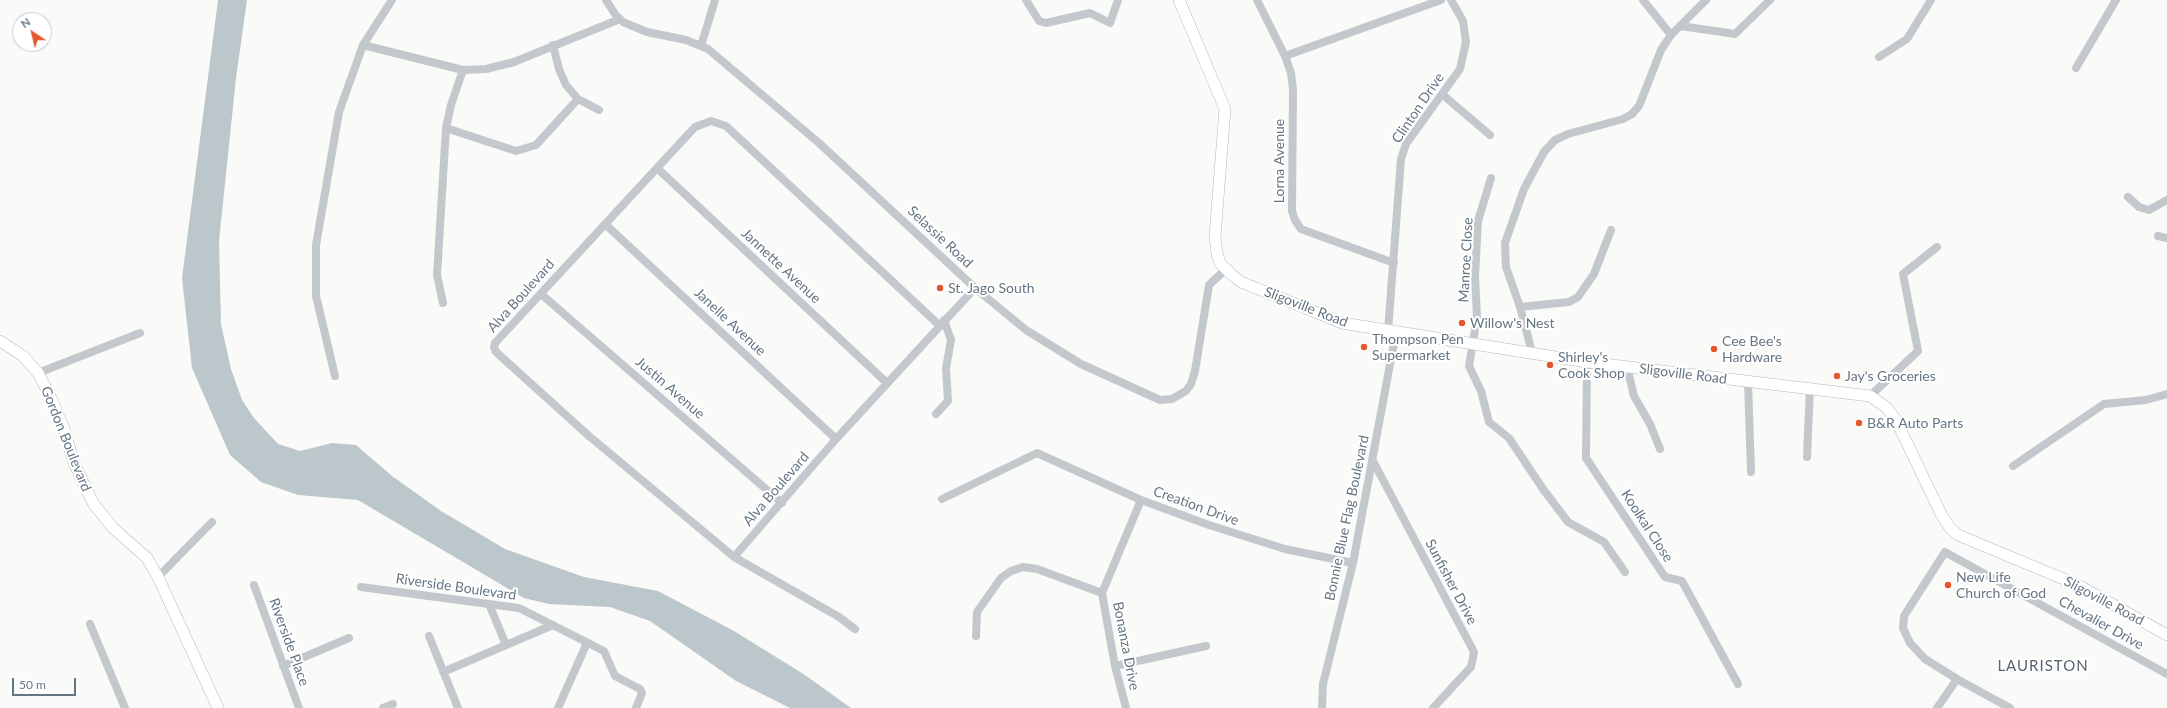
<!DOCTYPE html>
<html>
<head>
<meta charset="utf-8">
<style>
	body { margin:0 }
	#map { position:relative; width:2167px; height:708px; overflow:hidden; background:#fafaf8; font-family:Lato,sans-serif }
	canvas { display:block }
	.north { position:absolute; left:12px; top:12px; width:40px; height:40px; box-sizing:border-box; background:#fff; border:1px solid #c1c8cd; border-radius:50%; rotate:325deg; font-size:11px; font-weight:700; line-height:16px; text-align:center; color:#657683 }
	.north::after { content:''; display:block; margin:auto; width:14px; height:18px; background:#e4572e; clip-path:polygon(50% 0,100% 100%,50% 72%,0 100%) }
	.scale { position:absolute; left:12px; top:678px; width:64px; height:18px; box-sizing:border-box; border:2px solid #657683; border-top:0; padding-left:5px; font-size:12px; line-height:14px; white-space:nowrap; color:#657683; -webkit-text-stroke:3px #fff; paint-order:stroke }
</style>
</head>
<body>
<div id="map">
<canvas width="2167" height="708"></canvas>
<div class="north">N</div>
<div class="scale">50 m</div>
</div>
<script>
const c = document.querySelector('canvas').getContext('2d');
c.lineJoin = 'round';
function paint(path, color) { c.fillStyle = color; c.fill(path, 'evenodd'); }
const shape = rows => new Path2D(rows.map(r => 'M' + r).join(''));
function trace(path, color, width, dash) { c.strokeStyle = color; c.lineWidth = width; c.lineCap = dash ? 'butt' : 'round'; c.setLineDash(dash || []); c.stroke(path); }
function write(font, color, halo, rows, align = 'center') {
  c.font = font + ' Lato,sans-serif'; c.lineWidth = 4; c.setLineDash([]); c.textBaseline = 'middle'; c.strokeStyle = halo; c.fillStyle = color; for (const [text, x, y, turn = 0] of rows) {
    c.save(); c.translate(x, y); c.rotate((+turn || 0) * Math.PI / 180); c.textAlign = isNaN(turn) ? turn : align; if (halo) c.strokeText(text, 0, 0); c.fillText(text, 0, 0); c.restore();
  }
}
const water = shape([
	[218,0,247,0,236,78,219,241,221,324,231,369,242,400,254,418,278,444,300,451,332,443,356,445,392,476,441,511,505,549,584,577,658,591,734,631,805,675,851,708,790,708,736,681,650,621,610,607,549,604,524,598,358,500,298,495,261,482,230,455,192,368,182,278]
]);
const street = shape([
	[606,0,615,14,623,22,647,32,686,40,708,49,819,143,975,288,1026,330,1081,364,1160,400,1172,399,1186,391,1191,384,1195,371,1209,285,1225,270],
	[1026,0,1039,21,1046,23,1090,13,1110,23,1118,0],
	[1257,0,1285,56,1291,73,1293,89,1292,211,1295,220,1301,229,1394,263],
	[1643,0,1671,35],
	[1681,26,1735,34,1770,0],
	[363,45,463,70,486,69,514,62,620,19],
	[553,45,559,69,566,85,578,99,599,110],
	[701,46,715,0],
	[1285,56,1441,0],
	[1879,57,1907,39,1931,0],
	[2076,68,2116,0],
	[1443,95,1490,135],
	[446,128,516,151,536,145,578,99],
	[657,168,887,383],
	[1491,178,1478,221,1475,276,1477,317,1469,366,1481,391,1489,422,1509,438,1543,489,1568,522,1604,542,1625,572],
	[2128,197,2139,207,2149,210,2167,200],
	[605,224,836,439],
	[2158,236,2167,238],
	[541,294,782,503],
	[443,303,437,275,446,128,451,105,463,70],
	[1520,307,1569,302,1578,297,1594,274,1611,230],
	[1388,331,1401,159,1406,144,1460,69,1466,42,1463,21,1451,0],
	[1532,352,1520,307,1506,267,1505,243,1524,189,1544,152,1555,140,1568,134,1623,119,1632,114,1639,106,1661,50,1671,35,1706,0],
	[1587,362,1586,458,1665,577,1682,581,1738,684],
	[1627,367,1634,396,1650,424,1660,449],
	[38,373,140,333],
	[335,376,316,296,316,245,339,112,363,45,392,0],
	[1748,382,1751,472],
	[1870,396,1918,351,1903,274,1937,247],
	[936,414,948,401,946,368,951,340,944,320],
	[1807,457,1810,387],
	[1373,461,1474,652,1471,667,1433,708],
	[2013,466,2104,404,2146,400,2167,394],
	[942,499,1037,453,1141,500,1209,525,1285,549,1353,563],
	[734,557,836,439,975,288],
	[158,577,212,522],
	[254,585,299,708],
	[361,587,519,608,604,651,615,676,640,689,642,693,636,708],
	[489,604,506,645],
	[90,624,125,708],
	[855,629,839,617,734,557,589,436,496,352,494,347,495,343,695,127,711,121,726,126,939,325],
	[429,636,458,708],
	[976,636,977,612,1001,578,1011,571,1023,567,1037,569,1102,593],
	[283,666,349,638],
	[1115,666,1206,646],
	[443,672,553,625],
	[383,708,393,704],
	[558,708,587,643],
	[1126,708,1115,666,1102,593,1141,500],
	[1322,708,1323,684,1353,563,1396,332],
	[1937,708,1957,679],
	[2010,708,1957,679,1925,659,1910,643,1903,628,1904,616,1945,552,2167,674]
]);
const secondary = shape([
	[1179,0,1225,109,1215,236,1217,254,1220,263,1232,275,1241,282,1342,323,1587,362,1870,396,1887,408,1896,420,1941,514,1950,528,1958,535,2078,585,2167,635],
	[0,341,23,356,38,373,50,396,64,429,74,463,93,503,113,528,147,558,158,577,218,708]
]);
const markers = [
	[940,288,4,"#e4572e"],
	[1462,323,4,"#e4572e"],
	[1364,347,4,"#e4572e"],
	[1714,349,4,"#e4572e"],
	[1550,365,4,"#e4572e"],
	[1837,376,4,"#e4572e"],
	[1859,423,4,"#e4572e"],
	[1948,585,4,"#e4572e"]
];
const streetNames = [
	["Clinton Drive",1418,108,-56],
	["Lorna Avenue",1279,161,-90],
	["Selassie Road",940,237,43],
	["Manroe Close",1466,260,-87],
	["Jannette Avenue",781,266,43],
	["Alva Boulevard",521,296,-48],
	["Sligoville Road",1306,307,21],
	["Janelle Avenue",730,322,43],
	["Sligoville Road",1683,374,7],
	["Justin Avenue",670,388,41],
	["Gordon Boulevard",66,439,68],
	["Alva Boulevard",776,489,-49],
	["Creation Drive",1196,506,20],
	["Bonnie Blue Flag Boulevard",1347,518,-78],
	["Koolkal Close",1647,526,57],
	["Sunfisher Drive",1451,582,62],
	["Riverside Boulevard",456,587,8],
	["Sligoville Road",2104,601,28],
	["Chevalier Drive",2101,623,29],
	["Riverside Place",289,642,70],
	["Bonanza Drive",1126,646,79]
];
const poiNames = [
	["St. Jago South",948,288],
	["Willow's Nest",1470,323],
	["Thompson Pen",1372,339],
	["Supermarket",1372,355],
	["Cee Bee's",1722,341],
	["Hardware",1722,357],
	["Shirley's",1558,357],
	["Cook Shop",1558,373],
	["Jay's Groceries",1845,376],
	["B&R Auto Parts",1867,423],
	["New Life",1956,577],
	["Church of God",1956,593]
];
const neighbourhoodNames = [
	["LAURISTON",2043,666]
];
paint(water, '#bbc7cb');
trace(secondary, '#b3babf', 12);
trace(street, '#c3c8cc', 8);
trace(secondary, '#fff', 11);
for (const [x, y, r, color] of markers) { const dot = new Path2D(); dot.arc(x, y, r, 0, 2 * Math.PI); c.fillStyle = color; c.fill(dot); trace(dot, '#fff', 1.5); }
write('14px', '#657683', '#fff', streetNames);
write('14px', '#657683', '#fff', poiNames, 'left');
c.letterSpacing = '1px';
write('15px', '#57646e', '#fff', neighbourhoodNames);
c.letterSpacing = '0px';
</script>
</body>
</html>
